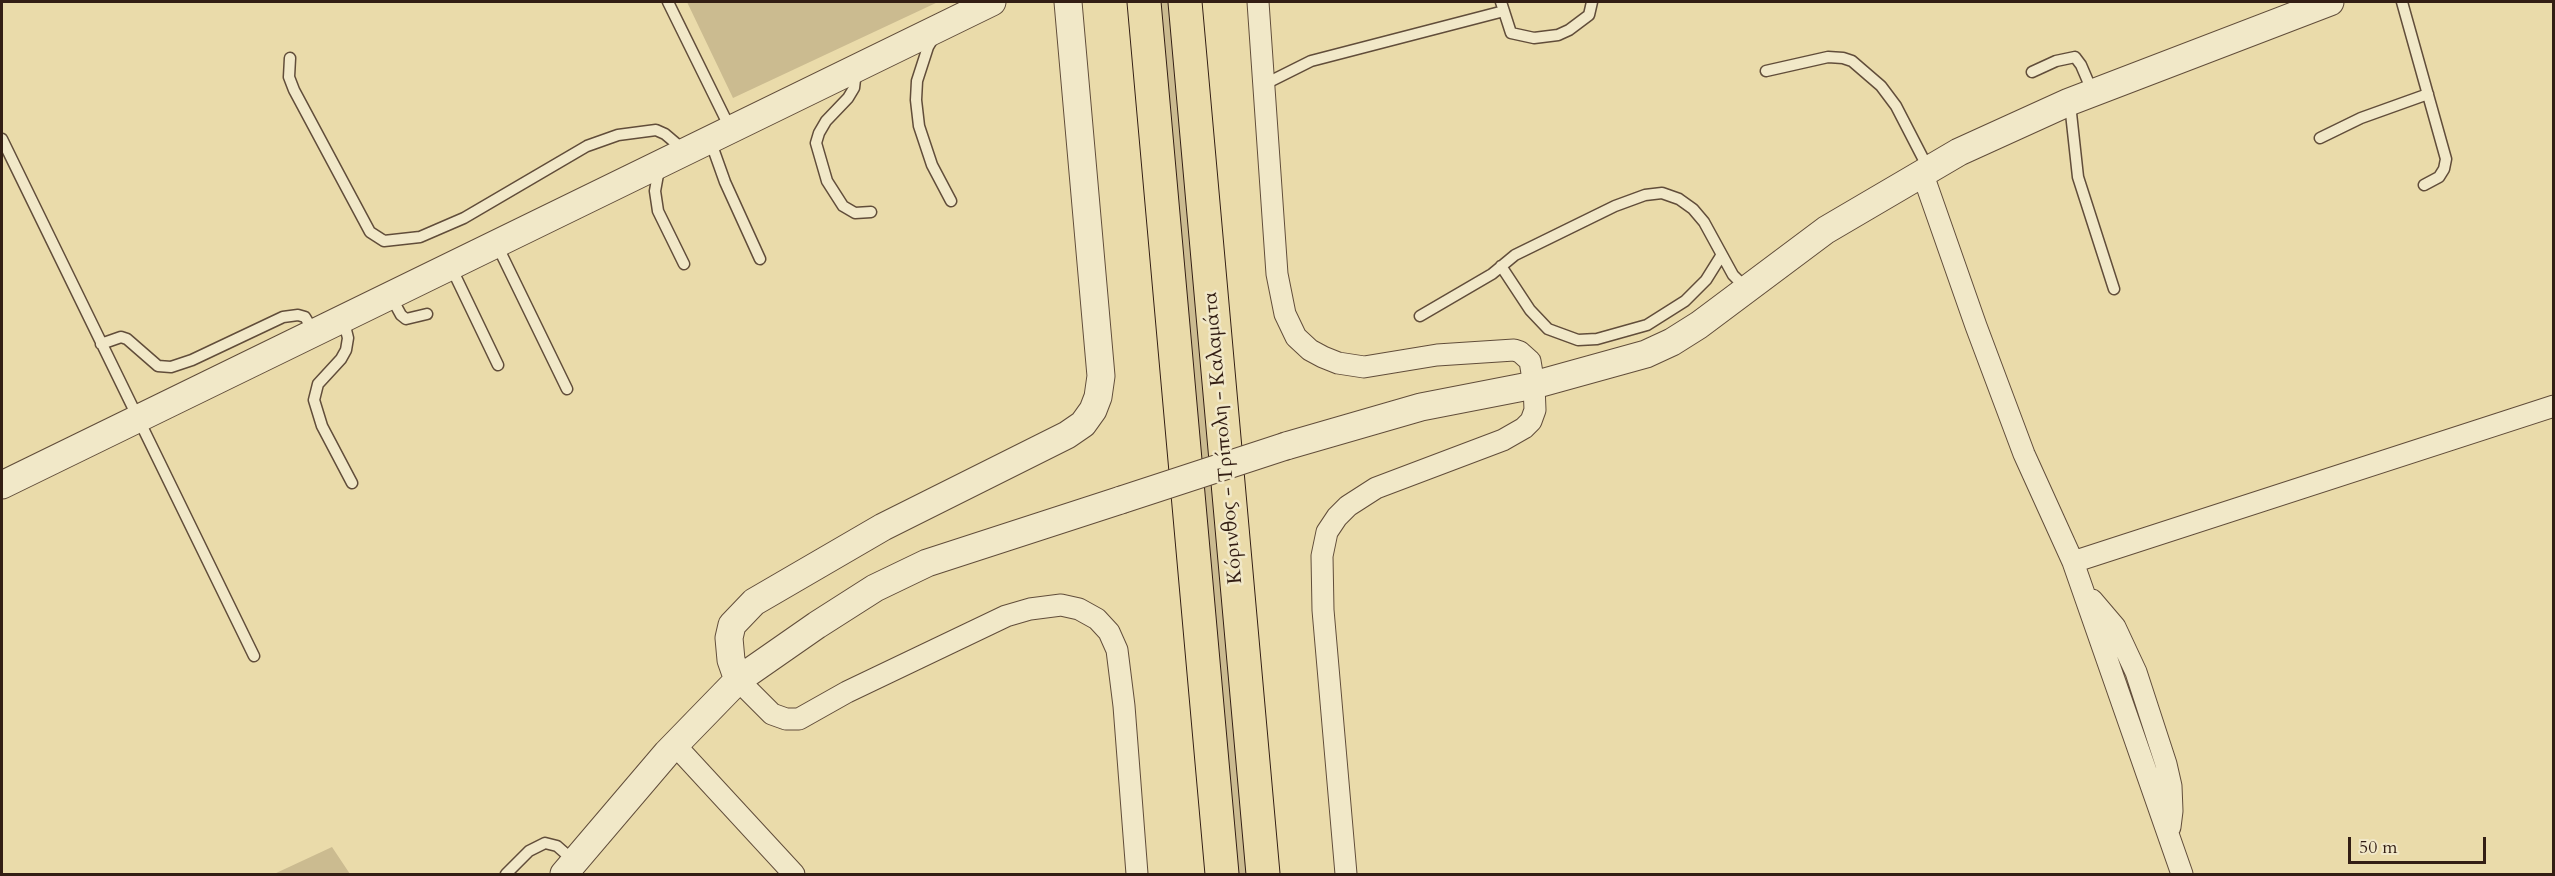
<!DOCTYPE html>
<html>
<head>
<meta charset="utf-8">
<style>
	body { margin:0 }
	#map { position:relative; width:2555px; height:876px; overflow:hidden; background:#eadbaa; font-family:Cardo,serif }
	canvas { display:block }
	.frame { position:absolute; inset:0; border:3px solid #331e14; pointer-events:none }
	.scale { position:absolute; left:2348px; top:837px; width:138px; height:27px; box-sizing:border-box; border:3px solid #331e14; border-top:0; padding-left:8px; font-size:18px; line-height:21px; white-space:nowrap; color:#331e14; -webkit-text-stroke:4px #f1e8c8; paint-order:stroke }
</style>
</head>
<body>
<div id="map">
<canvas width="2555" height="876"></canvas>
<div class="frame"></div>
<div class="scale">50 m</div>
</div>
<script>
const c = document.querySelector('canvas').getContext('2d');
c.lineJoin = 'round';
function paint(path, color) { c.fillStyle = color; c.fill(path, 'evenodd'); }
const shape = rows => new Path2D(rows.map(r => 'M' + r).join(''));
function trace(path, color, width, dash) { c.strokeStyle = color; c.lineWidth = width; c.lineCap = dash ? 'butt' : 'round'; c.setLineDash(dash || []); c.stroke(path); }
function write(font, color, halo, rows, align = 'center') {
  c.font = font + ' Cardo,serif'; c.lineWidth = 5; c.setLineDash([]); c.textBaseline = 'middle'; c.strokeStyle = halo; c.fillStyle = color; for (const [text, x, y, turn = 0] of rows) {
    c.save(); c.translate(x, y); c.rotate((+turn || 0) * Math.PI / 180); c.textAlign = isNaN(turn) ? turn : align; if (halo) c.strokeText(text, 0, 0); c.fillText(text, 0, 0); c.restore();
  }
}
const green = shape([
	[687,2,938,2,733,98],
	[1159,2,1169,2,1247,874,1237,874],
	[332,847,350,874,274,874]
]);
const service = shape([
	[668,2,730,128],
	[1501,2,1511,33,1534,38,1558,35,1569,30,1589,15,1592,2],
	[2402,2,2446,159,2444,169,2439,177,2424,185],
	[934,37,928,47,917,81,916,100,919,126,932,165,951,201],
	[290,58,289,77,294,90,370,232,384,241,420,237,464,218,587,146,618,135,656,130,665,134,685,151],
	[856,71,854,88,848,98,826,121,819,133,816,143,827,181,843,206,855,213,871,212],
	[1766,71,1828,57,1843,58,1852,61,1881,86,1896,106,1928,168],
	[2032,72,2056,61,2075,57,2081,65,2093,93],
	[1265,84,1311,61,1504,11],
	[2070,104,2078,177,2114,289],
	[2320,138,2361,118,2428,94],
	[2,139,254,656],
	[710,140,725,182,760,259],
	[659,169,655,191,658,211,684,264],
	[496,243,567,389],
	[1501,266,1530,310,1548,329,1578,340,1597,339,1647,325,1685,301,1706,280,1721,256],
	[451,267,498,365],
	[390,295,401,315,406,319,427,314],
	[1420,316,1492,274,1515,255,1615,206,1645,195,1662,193,1679,199,1693,209,1704,222,1733,275,1746,288],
	[343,318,348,338,346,350,341,359,318,384,314,400,322,426,352,483],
	[101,344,121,337,127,339,158,366,171,367,192,360,283,317,298,315,305,317,314,332],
	[506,874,529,851,545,843,557,846,574,861]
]);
const minor = shape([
	[1258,2,1277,274,1285,314,1296,337,1310,350,1323,357,1338,363,1364,367,1437,355,1514,350,1520,352,1530,361,1534,385,1535,410,1531,421,1524,428,1503,440,1376,488,1348,506,1337,517,1327,532,1322,556,1323,610,1346,874],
	[1922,172,1976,326,2024,454,2073,562,2182,874],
	[2073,562,2554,406],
	[2092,600,2115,627,2136,672,2166,764,2171,786,2172,811,2170,827],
	[738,680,772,714,786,719,799,719,847,692,1006,616,1030,609,1061,605,1079,609,1097,619,1109,632,1117,650,1124,706,1137,874],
	[675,745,794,874]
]);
const tertiary = shape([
	[1286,446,1421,407,1534,385,1646,354,1672,342,1699,325,1826,230,1959,152,2069,102,2330,2],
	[2,485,992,2],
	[738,680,731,660,729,638,732,625,754,602,883,527,1067,435,1083,424,1093,410,1098,397,1101,376,1068,2],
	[564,874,667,753,738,680,817,625,875,588,927,563,1121,500]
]);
const motorway = shape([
	[1144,2,1222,874],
	[1185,2,1263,874]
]);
const tertiaryBridge = shape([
	[1121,500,1286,446]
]);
const streetNames = [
	["Κόρινθος - Τρίπολη - Καλαμάτα",1224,438,-95]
];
paint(green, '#cbbb90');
trace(service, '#614d3a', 13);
trace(minor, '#614d3a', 23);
trace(tertiary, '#614d3a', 29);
trace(motorway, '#331e14', 35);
trace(service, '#f1e8c8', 10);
trace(minor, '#f1e8c8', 21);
trace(tertiary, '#f1e8c8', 27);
trace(motorway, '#eadbaa', 33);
trace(tertiaryBridge, '#614d3a', 29, []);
trace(tertiaryBridge, '#f1e8c8', 27);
write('20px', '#331e14', '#f1e8c8', streetNames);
</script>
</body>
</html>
